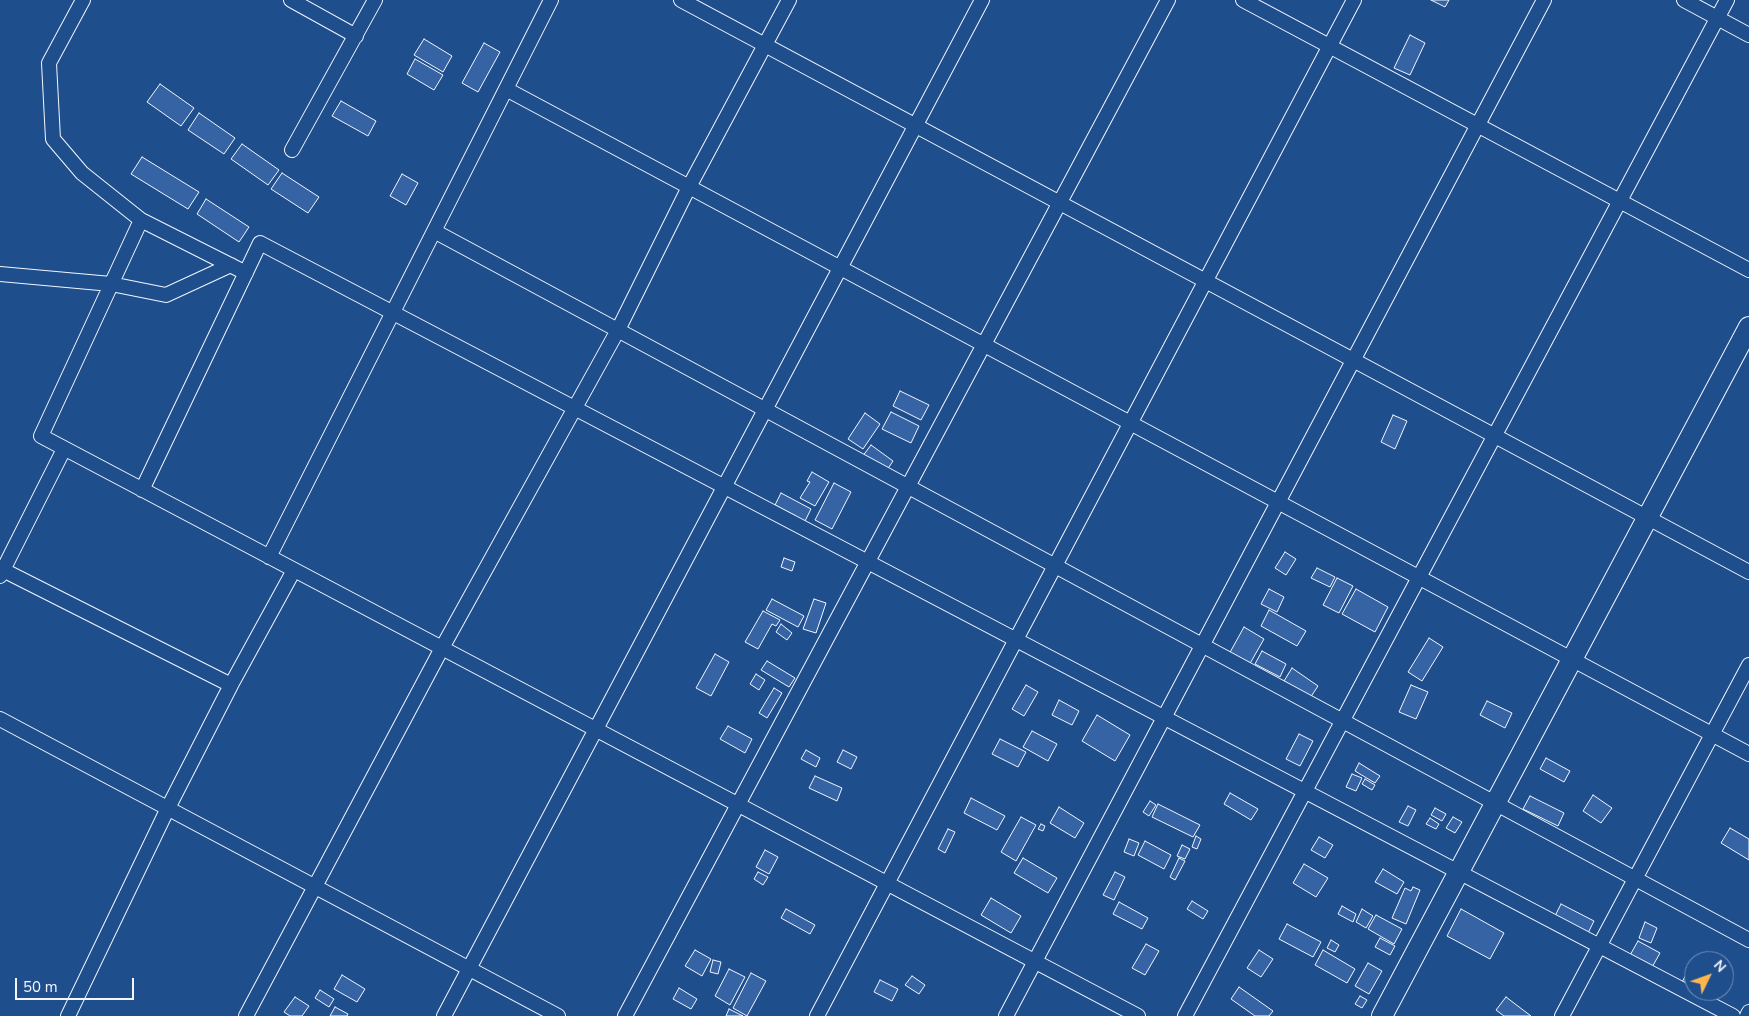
<!DOCTYPE html>
<html>
<head>
<meta charset="utf-8">
<style>
	body { margin:0 }
	#map { position:relative; width:1749px; height:1016px; overflow:hidden; background:#1f4e8c; font-family:"Nunito Sans",sans-serif }
	canvas { display:block }
	.north { position:absolute; left:1684px; top:951px; width:50px; height:50px; box-sizing:border-box; background:#1f4e8c; border:1px solid #7391ba; border-radius:50%; rotate:48deg; font-size:14px; font-weight:700; line-height:20px; text-align:center; color:#f2f6ff }
	.north::after { content:''; display:block; margin:auto; width:18px; height:22px; background:#ffb74d; clip-path:polygon(50% 0,100% 100%,50% 72%,0 100%) }
	.scale { position:absolute; left:15px; top:978px; width:119px; height:22px; box-sizing:border-box; border:2px solid #f2f6ff; border-top:0; padding-left:6px; font-size:15px; line-height:18px; white-space:nowrap; color:#f2f6ff; -webkit-text-stroke:4px #1f4e8c; paint-order:stroke }
</style>
</head>
<body>
<div id="map">
<canvas width="1749" height="1016"></canvas>
<div class="north">N</div>
<div class="scale">50 m</div>
</div>
<script>
const c = document.querySelector('canvas').getContext('2d');
c.lineJoin = 'round';
function paint(path, color) { c.fillStyle = color; c.fill(path, 'evenodd'); }
const shape = rows => new Path2D(rows.map(r => 'M' + r).join(''));
function trace(path, color, width, dash) { c.strokeStyle = color; c.lineWidth = width; c.lineCap = dash ? 'butt' : 'round'; c.setLineDash(dash || []); c.stroke(path); }
const building = shape([
	[1431,0,1449,0,1445,7,1431,0],
	[1410,35,1425,43,1410,75,1394,68,1410,35],
	[424,39,452,56,443,72,414,55,424,39],
	[484,43,500,52,478,92,462,83,484,43],
	[415,59,443,75,434,90,407,74,415,59],
	[160,84,194,108,181,126,147,102,160,84],
	[341,101,376,121,368,136,332,116,341,101],
	[199,113,235,138,224,154,188,130,199,113],
	[242,144,279,170,268,185,231,159,242,144],
	[142,157,199,192,188,209,131,174,142,157],
	[282,173,319,197,308,213,271,189,282,173],
	[402,174,418,183,406,205,390,196,402,174],
	[206,199,249,227,239,242,197,214,206,199],
	[900,391,929,405,921,420,893,406,900,391],
	[891,412,919,426,911,443,882,429,891,412],
	[865,413,880,424,863,449,848,439,865,413],
	[1393,415,1407,421,1395,449,1381,442,1393,415],
	[871,445,893,461,885,473,862,457,871,445],
	[812,472,829,482,815,506,800,498,810,482,807,481,812,472],
	[834,483,851,492,832,529,815,520,834,483],
	[781,493,811,509,803,525,794,520,796,516,775,505,781,493],
	[1285,552,1296,559,1286,575,1275,568,1285,552],
	[784,558,795,562,792,571,781,567,784,558],
	[1317,568,1335,577,1330,587,1311,578,1317,568],
	[1337,578,1353,586,1339,613,1323,605,1337,578],
	[1269,589,1284,597,1277,612,1261,604,1269,589],
	[1356,589,1388,607,1375,632,1342,614,1356,589],
	[772,599,804,616,798,627,766,610,772,599],
	[814,599,826,603,816,633,803,629,814,599],
	[1269,610,1306,631,1297,646,1261,626,1269,610],
	[763,611,780,620,776,626,772,624,758,649,745,642,763,611],
	[781,624,792,633,787,640,776,632,781,624],
	[1244,627,1264,639,1248,667,1228,656,1244,627],
	[1429,638,1443,647,1422,681,1408,672,1429,638],
	[1262,651,1286,664,1280,677,1255,664,1262,651],
	[715,654,729,662,711,696,696,688,715,654],
	[767,661,795,678,789,687,761,670,767,661],
	[1292,668,1318,686,1310,698,1284,681,1292,668],
	[756,674,765,680,759,690,750,684,756,674],
	[1026,685,1038,692,1024,716,1012,709,1026,685],
	[1411,685,1428,692,1416,719,1399,712,1411,685],
	[774,688,782,693,767,718,759,713,774,688],
	[1059,700,1079,711,1072,725,1052,715,1059,700],
	[1487,701,1512,713,1505,728,1480,715,1487,701],
	[1097,715,1130,735,1115,761,1082,741,1097,715],
	[728,726,752,739,745,753,720,739,728,726],
	[1032,731,1057,744,1048,761,1023,747,1032,731],
	[1299,734,1313,741,1300,766,1286,759,1299,734],
	[1000,739,1026,752,1018,767,992,754,1000,739],
	[806,750,820,758,816,767,801,759,806,750],
	[843,750,857,757,851,769,837,762,843,750],
	[1546,758,1570,771,1564,782,1540,769,1546,758],
	[1359,763,1380,776,1375,783,1355,771,1359,763],
	[1352,774,1362,778,1356,791,1346,787,1352,774],
	[815,776,842,788,837,801,809,788,815,776],
	[1365,779,1375,785,1372,790,1362,784,1365,779],
	[1230,793,1258,809,1251,820,1224,804,1230,793],
	[1593,795,1612,808,1601,823,1583,811,1593,795],
	[1530,796,1564,813,1558,826,1523,809,1530,796],
	[971,798,1005,816,997,830,964,813,971,798],
	[1150,801,1156,805,1149,816,1143,812,1150,801],
	[1158,804,1200,825,1193,837,1152,817,1158,804],
	[1408,806,1416,810,1408,826,1399,822,1408,806],
	[1059,807,1084,823,1075,838,1050,823,1059,807],
	[1435,808,1446,814,1442,821,1431,815,1435,808],
	[1021,817,1036,825,1016,861,1001,852,1021,817],
	[1453,817,1462,822,1455,833,1446,828,1453,817],
	[1430,818,1439,824,1436,829,1426,824,1430,818],
	[1041,824,1045,826,1043,831,1038,829,1041,824],
	[1730,828,1749,839,1749,860,1721,843,1730,828],
	[948,829,955,832,945,853,938,849,948,829],
	[1196,836,1201,839,1197,849,1192,847,1196,836],
	[1319,837,1333,845,1325,858,1311,850,1319,837],
	[1129,839,1139,843,1134,856,1124,852,1129,839],
	[1145,841,1171,855,1164,869,1138,855,1145,841],
	[1182,845,1190,849,1185,859,1177,856,1182,845],
	[765,850,778,857,769,874,756,867,765,850],
	[1023,858,1057,878,1048,893,1014,873,1023,858],
	[1179,858,1185,861,1175,880,1170,877,1179,858],
	[1304,864,1328,878,1316,897,1293,883,1304,864],
	[1383,869,1404,882,1397,894,1375,882,1383,869],
	[758,872,768,877,763,885,754,879,758,872],
	[1115,872,1125,877,1114,900,1103,895,1115,872],
	[1413,887,1420,890,1406,924,1392,918,1405,888,1411,891,1413,887],
	[991,898,1021,916,1011,933,981,915,991,898],
	[1192,901,1208,911,1203,919,1187,909,1192,901],
	[1119,902,1148,918,1142,929,1113,914,1119,902],
	[1561,904,1594,921,1587,935,1554,918,1561,904],
	[1342,906,1356,914,1353,922,1338,914,1342,906],
	[786,909,815,925,810,934,781,918,786,909],
	[1362,909,1373,916,1366,928,1356,922,1362,909],
	[1461,909,1504,933,1490,959,1447,936,1461,909],
	[1376,915,1402,929,1394,944,1368,929,1376,915],
	[1645,922,1657,928,1651,943,1639,938,1645,922],
	[1287,924,1321,942,1313,957,1279,939,1287,924],
	[1380,938,1395,946,1390,955,1375,947,1380,938],
	[1331,940,1339,945,1335,952,1327,948,1331,940],
	[1638,941,1660,953,1651,969,1629,957,1638,941],
	[1146,944,1159,951,1145,975,1132,968,1146,944],
	[695,950,711,959,702,976,685,966,695,950],
	[1259,950,1273,959,1261,977,1247,968,1259,950],
	[1323,950,1355,969,1347,983,1315,965,1323,950],
	[713,960,721,962,718,974,710,972,713,960],
	[1368,963,1382,971,1369,994,1355,986,1368,963],
	[729,969,745,977,730,1005,715,996,729,969],
	[751,973,766,981,747,1016,733,1008,751,973],
	[1687,973,1694,977,1694,991,1712,991,1706,1000,1681,984,1687,973],
	[342,975,365,989,357,1002,334,989,342,975],
	[912,976,925,985,919,994,905,985,912,976],
	[880,980,898,989,892,1001,874,992,880,980],
	[1239,987,1273,1011,1269,1016,1255,1016,1231,999,1239,987],
	[679,988,697,999,691,1009,673,999,679,988],
	[320,990,334,999,329,1007,315,998,320,990],
	[1360,996,1367,1000,1362,1008,1355,1004,1360,996],
	[295,997,309,1006,302,1016,290,1016,284,1012,295,997],
	[1506,997,1531,1016,1504,1016,1496,1010,1506,997],
	[335,1007,348,1014,347,1016,330,1016,335,1007],
	[729,1009,743,1016,726,1016,729,1009]
]);
const street = shape([
	[83,0,49,63,53,139,82,173,141,220,246,273],
	[291,0,356,36],
	[681,0,1749,572],
	[1243,0,1749,270],
	[1684,0,1749,35],
	[506,89,1749,754],
	[292,150,375,0],
	[141,220,41,436,1138,1016],
	[434,231,1749,940],
	[0,274,111,284,166,295,231,265],
	[142,490,260,243,1733,1016],
	[269,557,551,0],
	[3,570,231,685],
	[0,576,64,449],
	[0,719,558,1016],
	[68,1016,168,808,231,685,294,570],
	[246,1016,442,648,618,330,689,187,789,0],
	[444,1016,982,0],
	[625,1016,1168,0],
	[817,1016,1354,0],
	[1006,1016,1544,0],
	[1185,1016,1727,0],
	[1562,1016,1749,665],
	[1747,1016,1749,1012]
]);
const secondary = shape([
	[1382,1016,1749,327]
]);
paint(building, '#3563a3');
trace(building, '#f2f6ff', 1);
trace(street, '#f2f6ff', 16);
trace(secondary, '#f2f6ff', 22);
trace(street, '#1f4e8c', 14);
trace(secondary, '#1f4e8c', 20);
</script>
</body>
</html>
